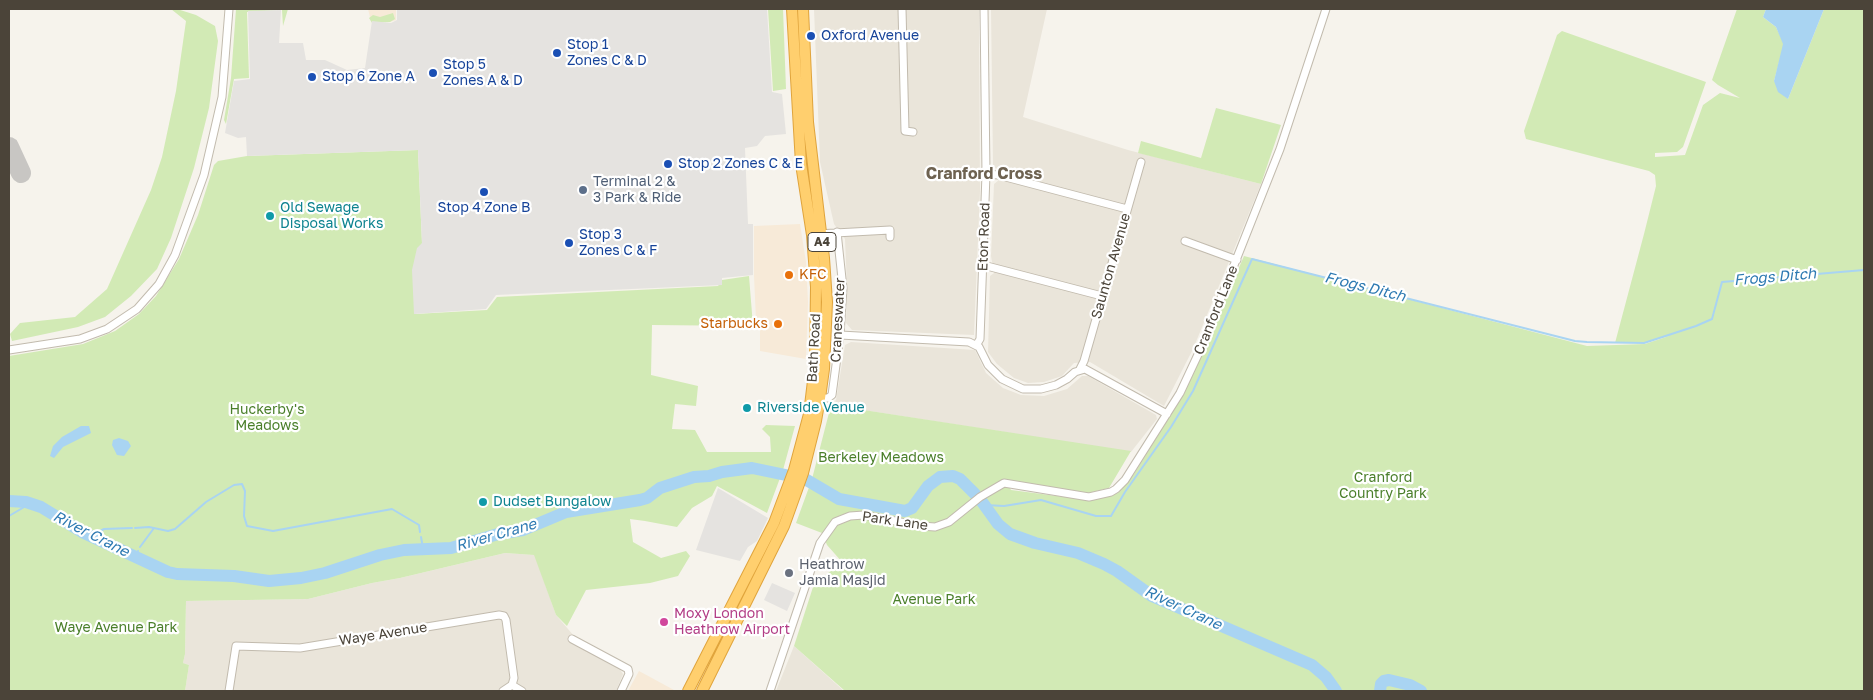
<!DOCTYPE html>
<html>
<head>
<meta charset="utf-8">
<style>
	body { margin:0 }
	#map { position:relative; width:1873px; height:700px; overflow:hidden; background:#f6f3ec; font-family:"Golos Text",sans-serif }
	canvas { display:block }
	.frame { position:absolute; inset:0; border:10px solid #4b4439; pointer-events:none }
</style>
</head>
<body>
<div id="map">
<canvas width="1873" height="700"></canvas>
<div class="frame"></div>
</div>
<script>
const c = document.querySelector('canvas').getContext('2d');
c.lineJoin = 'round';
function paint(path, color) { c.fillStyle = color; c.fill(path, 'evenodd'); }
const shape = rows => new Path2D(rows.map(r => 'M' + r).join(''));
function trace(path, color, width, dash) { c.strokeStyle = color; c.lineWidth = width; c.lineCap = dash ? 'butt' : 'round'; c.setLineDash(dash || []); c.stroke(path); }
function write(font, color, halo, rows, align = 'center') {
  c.font = font + ' "Golos Text",sans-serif'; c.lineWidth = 4.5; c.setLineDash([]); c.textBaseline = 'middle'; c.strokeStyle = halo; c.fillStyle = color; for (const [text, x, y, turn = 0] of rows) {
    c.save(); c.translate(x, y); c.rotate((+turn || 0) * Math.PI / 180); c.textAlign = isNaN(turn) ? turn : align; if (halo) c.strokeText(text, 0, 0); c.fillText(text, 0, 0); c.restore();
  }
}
const residential = shape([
	[814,9,979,9,980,191,974,335,852,330,846,323,847,287,845,239,834,224,820,162],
	[991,9,1047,9,1023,117,1128,150,1261,184,1193,349,1164,406,1090,362,1074,363,1062,376,1044,382,1028,383,1014,378,997,364,988,352,990,276,994,273,991,256,994,184,999,180,999,171,993,166],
	[851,342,975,350,986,373,1003,388,1021,395,1044,396,1067,389,1082,376,1088,376,1156,415,1157,419,1131,452,831,405,836,400,845,345],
	[505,553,535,555,556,615,574,636,571,641,619,668,623,674,616,691,185,691,189,665,183,663,185,654,186,601,308,599,372,583,400,578],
	[794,646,844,691,776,691]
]);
const commercial = shape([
	[368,9,396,9,396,20,390,22,371,21],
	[800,224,806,262,808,302,806,359,760,351,760,329,756,320,754,276,754,226],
	[639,671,674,690,673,691,628,691]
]);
const green = shape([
	[171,9,177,9,196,15,215,26,218,41,209,108,194,168,171,238,157,269,131,296,105,317,78,327,12,341,10,334,20,323,75,317,107,289,151,190,162,157,176,91,186,21],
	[236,9,288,9,283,26,282,10,247,12,249,78,234,79,226,124,224,120,231,78],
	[768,9,783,9,786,89,773,91],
	[1737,9,1766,9,1763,17,1776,27,1784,44,1774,81,1788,99,1824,9,1864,9,1864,691,845,691,794,646,814,584,842,562,827,545,822,533,796,523,812,479,831,405,1131,451,1109,488,1088,493,1005,480,1011,490,1088,500,1113,495,1119,492,1134,474,1175,408,1207,341,1244,256,1587,346,1645,344,1669,336,1644,343,1615,343,1644,234,1656,186,1655,175,1649,171,1526,139,1524,131,1557,35,1562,31,1706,82,1683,147,1677,152,1655,153,1655,157,1685,155,1703,105,1720,93,1740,98,1718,85,1712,80],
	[393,13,395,19,390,22,372,23,369,18,373,15,380,17],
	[1216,108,1281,125,1261,184,1138,153,1141,141,1201,158],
	[418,150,422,243,415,314,487,310,497,297,718,286,722,280,749,276,753,326,652,325,651,375,698,386,696,406,675,404,672,429,695,430,707,452,771,452,770,437,762,429,766,425,795,426,783,470,767,513,717,486,712,496,692,508,677,527,645,521,630,519,633,542,661,558,686,551,690,556,678,576,650,583,586,590,567,626,556,615,534,555,505,553,400,578,372,583,308,599,186,601,185,654,183,663,189,665,185,691,9,691,9,356,83,344,115,331,139,314,156,296,179,259,198,215,214,165,218,161,247,156]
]);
const parking = shape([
	[397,9,767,9,772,92,782,94,786,134,765,136,757,146,745,148,748,224,753,224,753,275,722,278,722,285,496,295,486,309,414,314,412,270,417,248,422,243,418,150,247,156,246,137,238,138,225,133,234,81,250,79,248,11,281,10,279,43,303,43,306,60,325,60,347,70,365,68,372,21,391,23,397,20],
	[718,488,768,518,757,541,748,547,740,561,696,550],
	[772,583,795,593,787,611,764,600]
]);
const water = shape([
	[1766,9,1824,9,1788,99,1778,92,1774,81,1783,44,1776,27,1763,17],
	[81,426,89,426,91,433,63,447,54,458,50,456,53,446,62,437],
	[119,438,128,441,131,446,124,456,117,455,112,445,113,440]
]);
const stream = shape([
	[985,505,1004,506,1041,500,1096,516,1111,516,1125,492,1171,427,1193,391,1252,259,1575,341,1587,342,1644,343,1696,326,1712,319,1722,282,1864,270],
	[9,516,31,503],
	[135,528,149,527,168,531,175,529,206,502,234,485,242,484,245,491,244,516,247,526,273,531,392,509,419,525,420,532],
	[91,536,104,529,132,528],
	[421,537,423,548],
	[140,547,154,528],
	[136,556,138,551]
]);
const river = shape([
	[980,499,998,524,1010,534,1035,543,1078,553,1104,564,1117,571,1152,596,1312,665,1326,677,1336,691],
	[9,501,26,502,41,507,82,532,168,572,177,574,234,576,269,581,301,578,325,573,380,555,404,550,451,548,498,534,523,530,566,512,640,500,647,498,660,488,694,477,709,476,722,472,752,468,805,479,839,499,905,511,912,508,928,486,940,477,953,476,960,479,975,494],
	[1380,691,1381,684,1384,681,1389,680,1410,685,1421,691]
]);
const taxiway = shape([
	[9,147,21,173]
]);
const minor = shape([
	[902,9,905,131,913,132],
	[986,174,998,175,1127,209],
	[817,234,890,230,890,237],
	[1185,241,1237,260],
	[983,265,1102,296],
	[840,335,969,342,979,347,988,365,1002,379,1023,389,1041,389,1056,385,1067,379,1075,372,1085,369,1167,414],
	[977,344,980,339,986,174,984,9],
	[9,350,80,339,107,329,137,309,159,284,175,255,204,175,222,97,229,9],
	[1080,369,1084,361,1141,162],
	[820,398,828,398,832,395,840,335,843,288,837,232],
	[572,639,628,669,629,674,621,691],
	[229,691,236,646,300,648,499,615,504,616,506,620,514,678,512,685,522,691],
	[503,691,512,685],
	[770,691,820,543,835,522,850,516,864,515,921,526,935,527,949,522,980,497,1004,483,1089,497,1111,492,1116,489,1125,480,1180,393,1202,346,1280,149,1326,9]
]);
const highway = shape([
	[688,691,774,523,794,470,809,414,815,364,816,287,812,235,801,164,792,9],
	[702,691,784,526,803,473,816,421,820,398,824,369,827,302,824,258,808,122,803,9]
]);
const markers = [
	[811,36,5,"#1a4fb4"],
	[557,53,5,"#1a4fb4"],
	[433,73,5,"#1a4fb4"],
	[312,77,5,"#1a4fb4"],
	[668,164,5,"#1a4fb4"],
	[583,190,5,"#5c6f8a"],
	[484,192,5,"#1a4fb4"],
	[270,216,5,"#0f9aa8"],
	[569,243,5,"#1a4fb4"],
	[789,275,5,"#e8710a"],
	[778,324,5,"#e8710a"],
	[747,408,5,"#0f9aa8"],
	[483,502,5,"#0f9aa8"],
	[789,573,5,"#6b7280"],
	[664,622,5,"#d1479c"]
];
const shields = [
	[822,242,28]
];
const shieldNames = [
	["A4",822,242]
];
const transitNames = [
	["Oxford Avenue",821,36],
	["Stop 1",567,45],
	["Zones C & D",567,61],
	["Stop 5",443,65],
	["Zones A & D",443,81],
	["Stop 6 Zone A",322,77],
	["Stop 2 Zones C & E",678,164],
	["Stop 4 Zone B",484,208,"center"],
	["Stop 3",579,235],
	["Zones C & F",579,251]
];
const serviceNames = [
	["Terminal 2 &",593,182],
	["3 Park & Ride",593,198]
];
const cultureNames = [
	["Old Sewage",280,208],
	["Disposal Works",280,224],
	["Riverside Venue",757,408],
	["Dudset Bungalow",493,502]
];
const streetNames = [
	["Eton Road",984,237,-88],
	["Saunton Avenue",1111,266,-74],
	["Cranford Lane",1216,310,-68],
	["Craneswater",838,320,-87],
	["Bath Road",814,348,-87],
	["Park Lane",895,521,8],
	["Waye Avenue",383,634,-9]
];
const foodNames = [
	["KFC",799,275],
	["Starbucks",768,324,"right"]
];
const parkNames = [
	["Huckerby's",267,410],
	["Meadows",267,426],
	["Berkeley Meadows",881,458],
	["Cranford",1383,478],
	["Country Park",1383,494],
	["Avenue Park",934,600],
	["Waye Avenue Park",116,628]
];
const worshipNames = [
	["Heathrow",799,565],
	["Jamia Masjid",799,581]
];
const hotelNames = [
	["Moxy London",674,614],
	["Heathrow Airport",674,630]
];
const waterNames = [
	["Frogs Ditch",1775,277,-5],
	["Frogs Ditch",1365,287,14],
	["River Crane",91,534,27],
	["River Crane",496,535,-16],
	["River Crane",1183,608,25]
];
const quarterNames = [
	["Cranford Cross",984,174]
];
paint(residential, '#eae5da');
paint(commercial, '#f7ead8');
paint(green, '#d2eab5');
paint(parking, '#e5e3e0');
paint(water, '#a9d4f2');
trace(stream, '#a9d4f2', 2);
trace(river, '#a9d4f2', 12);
trace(taxiway, '#c8c6c3', 20);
trace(minor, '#c2bbae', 9);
trace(highway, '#e0a43c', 12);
trace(minor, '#fff', 7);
trace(highway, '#ffcf6e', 10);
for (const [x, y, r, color] of markers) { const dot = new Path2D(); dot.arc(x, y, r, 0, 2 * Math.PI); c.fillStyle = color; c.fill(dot); trace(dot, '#fff', 2); }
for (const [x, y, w] of shields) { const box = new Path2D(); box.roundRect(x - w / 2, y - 9.5, w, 19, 4); c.fillStyle = '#fff'; c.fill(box); trace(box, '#4b4439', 1); }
write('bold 12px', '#4b4439', null, shieldNames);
write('14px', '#164399', '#fff', transitNames, 'left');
write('14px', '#4e5e75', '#fff', serviceNames, 'left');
write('14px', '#0d838f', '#fff', cultureNames, 'left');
write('14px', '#4b4439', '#fff', streetNames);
write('14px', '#c56008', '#fff', foodNames, 'left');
write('14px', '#4a7f2a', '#fff', parkNames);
write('14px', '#5b616d', '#fff', worshipNames, 'left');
write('14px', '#b23c85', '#fff', hotelNames, 'left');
write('italic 15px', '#2e7ab2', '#fff', waterNames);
write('bold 16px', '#6e6250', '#fff', quarterNames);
</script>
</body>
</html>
